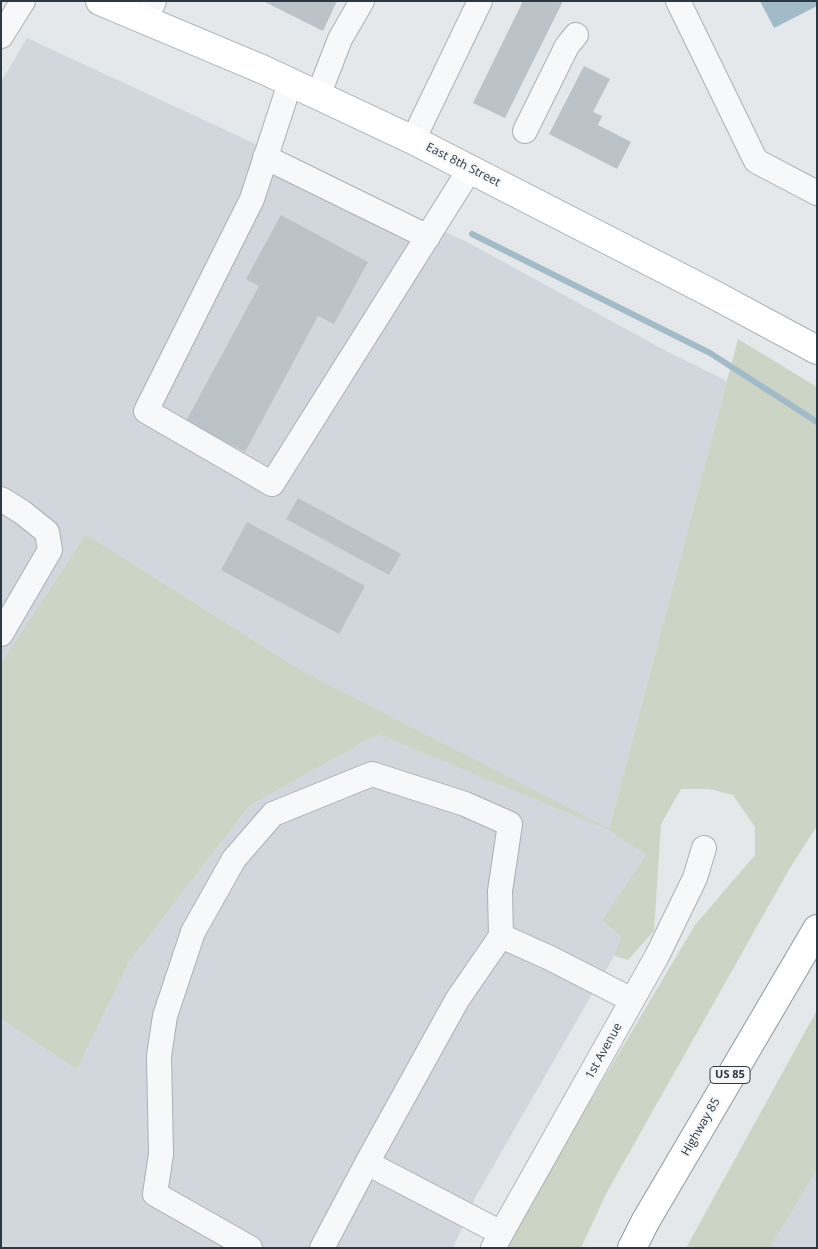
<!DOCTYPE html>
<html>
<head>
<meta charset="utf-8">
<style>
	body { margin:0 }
	#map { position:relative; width:818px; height:1249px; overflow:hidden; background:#e4e8eb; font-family:"Open Sans",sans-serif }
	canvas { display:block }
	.frame { position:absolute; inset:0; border:2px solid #2c3843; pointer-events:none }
</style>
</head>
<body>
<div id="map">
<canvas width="818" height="1249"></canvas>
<div class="frame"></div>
</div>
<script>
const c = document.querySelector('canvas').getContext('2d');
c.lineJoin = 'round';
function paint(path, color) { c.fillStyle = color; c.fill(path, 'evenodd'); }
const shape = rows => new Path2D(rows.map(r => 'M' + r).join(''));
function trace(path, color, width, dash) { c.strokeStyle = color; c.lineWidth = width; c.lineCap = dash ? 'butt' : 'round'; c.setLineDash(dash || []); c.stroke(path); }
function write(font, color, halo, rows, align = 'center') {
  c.font = font + ' "Open Sans",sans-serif'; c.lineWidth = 4; c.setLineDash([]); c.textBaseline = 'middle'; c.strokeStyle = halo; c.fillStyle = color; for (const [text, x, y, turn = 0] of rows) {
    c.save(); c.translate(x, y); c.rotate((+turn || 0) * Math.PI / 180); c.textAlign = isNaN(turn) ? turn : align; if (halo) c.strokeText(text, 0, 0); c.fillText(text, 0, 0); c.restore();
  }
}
const built = shape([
	[27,38,469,243,666,351,727,381,609,829,646,855,602,920,621,937,614,956,476,1196,453,1248,1,1248,1,1019,77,1070,129,962,249,806,378,734,601,826,299,669,86,534,1,663,1,82],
	[817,1170,817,1248,770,1248]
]);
const green = shape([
	[738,339,817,387,817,826,790,868,607,1192,581,1248,503,1248,695,925,755,855,755,827,733,795,709,789,681,789,661,824,654,931,628,960,614,956,621,937,602,920,646,855,609,830,378,734,249,806,129,962,77,1070,1,1019,1,663,86,534,299,669,609,829],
	[817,1010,817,1170,770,1248,686,1248]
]);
const water = shape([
	[760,1,817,1,817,6,774,28]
]);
const stream = shape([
	[472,234,710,353,817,422]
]);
const building = shape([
	[263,1,337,1,323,31],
	[523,1,563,1,505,118,473,103],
	[584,66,610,79,593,112,602,116,598,125,631,142,617,169,549,134],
	[281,215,368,262,334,324,318,316,245,452,186,421,259,286,246,279],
	[298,498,401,554,389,575,286,519],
	[247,522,365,586,339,634,221,570]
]);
const minor = shape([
	[678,1,756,161,817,193],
	[145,20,154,1],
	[1,36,23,1],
	[290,83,252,199,146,411,272,484,470,169],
	[318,96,340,39,362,1],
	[525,131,567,46,576,35],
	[413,140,480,1],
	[265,157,428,237],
	[1,499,22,512,47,532,50,550,1,634],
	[367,1163,501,1233],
	[250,1248,155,1194,161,1154,159,1056,165,1016,193,932,234,859,273,814,372,774,465,804,510,824,500,891,501,936],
	[322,1248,367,1163,457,1000,501,936,550,958,632,1000],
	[493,1248,657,956,695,878,704,848]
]);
const major = shape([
	[100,1,264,70,413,140,709,292,817,350]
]);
const highway = shape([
	[632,1248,645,1222,817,929]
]);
const shields = [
	[730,1075,40]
];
const shieldNames = [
	["US 85",730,1075]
];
const streetNames = [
	["East 8th Street",463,165,27],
	["1st Avenue",604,1051,-61],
	["Highway 85",701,1127,-60]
];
paint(built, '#d2d7dd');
paint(green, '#ccd5c5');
paint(water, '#a1bbc9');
trace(stream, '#a1bbc9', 6);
paint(building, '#bbc2c8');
trace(minor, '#a9b0b5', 26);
trace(major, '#a4aeb7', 30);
trace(highway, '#8c98a1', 30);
trace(minor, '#f7f8f9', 24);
trace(major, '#fff', 28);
trace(highway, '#fff', 28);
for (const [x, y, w] of shields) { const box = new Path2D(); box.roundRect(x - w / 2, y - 8.5, w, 17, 4); c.fillStyle = '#f4f6f8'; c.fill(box); trace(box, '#2c3843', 1); }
write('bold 11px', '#2c3843', null, shieldNames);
write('12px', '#2c3843', '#f4f6f8', streetNames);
</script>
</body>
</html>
